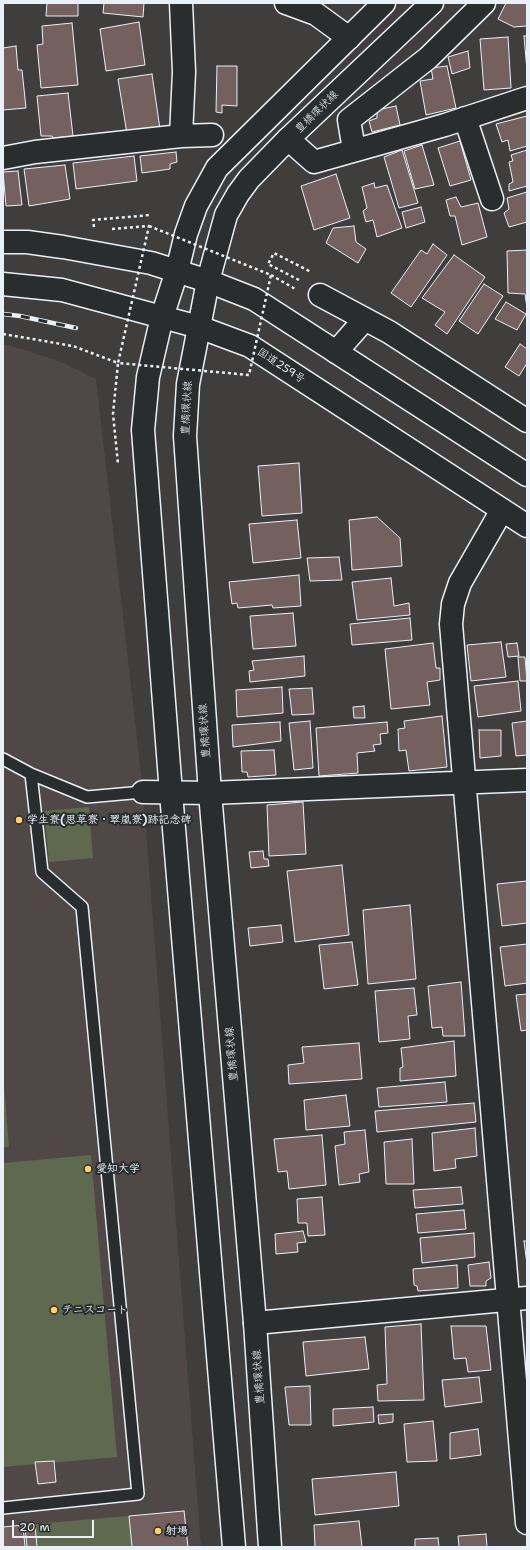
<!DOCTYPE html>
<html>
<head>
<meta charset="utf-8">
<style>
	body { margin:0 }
	#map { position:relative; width:530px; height:1550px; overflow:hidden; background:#403d3d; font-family:"Shantell Sans",sans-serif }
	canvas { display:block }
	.frame { position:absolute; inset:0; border:4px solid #e8f1f8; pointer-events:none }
	.scale { position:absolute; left:12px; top:1520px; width:82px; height:18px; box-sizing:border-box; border:2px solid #e8f1f8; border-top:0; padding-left:5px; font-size:12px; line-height:14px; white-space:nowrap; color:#e8f1f8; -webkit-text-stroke:3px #2a2d2e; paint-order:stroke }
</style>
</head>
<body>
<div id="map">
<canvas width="530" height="1550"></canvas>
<div class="frame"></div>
<div class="scale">20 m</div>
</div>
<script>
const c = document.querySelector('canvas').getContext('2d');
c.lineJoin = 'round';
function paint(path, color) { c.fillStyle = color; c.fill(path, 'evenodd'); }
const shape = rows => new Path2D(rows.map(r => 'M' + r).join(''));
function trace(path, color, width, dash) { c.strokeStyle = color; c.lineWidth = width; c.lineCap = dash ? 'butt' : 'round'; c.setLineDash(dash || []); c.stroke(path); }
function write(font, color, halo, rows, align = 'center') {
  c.font = font + ' "Shantell Sans","Klee One",sans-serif'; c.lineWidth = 4; c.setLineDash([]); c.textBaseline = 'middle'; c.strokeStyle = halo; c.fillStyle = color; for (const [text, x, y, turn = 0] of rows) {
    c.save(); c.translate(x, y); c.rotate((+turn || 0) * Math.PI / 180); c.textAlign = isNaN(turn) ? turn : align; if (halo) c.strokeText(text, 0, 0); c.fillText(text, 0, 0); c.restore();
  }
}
const built = shape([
	[3,344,22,349,64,363,96,379,143,792,201,1547,3,1547]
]);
const green = shape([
	[89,807,93,858,49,862,44,811],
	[3,1073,9,1147,3,1147],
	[91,1155,117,1457,3,1467,3,1163],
	[185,1511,188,1547,26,1547,24,1525]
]);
const building = shape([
	[47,3,78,3,78,16,46,16,47,3],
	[104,3,144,3,143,17,103,13,104,3],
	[506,3,527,3,527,26,514,27,498,19,506,3],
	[139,22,145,65,106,71,100,29,139,22],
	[72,23,78,85,41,88,37,45,43,44,42,26,72,23],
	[524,36,527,36,527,71,524,36],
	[508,37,511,88,484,90,480,39,508,37],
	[16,46,18,70,22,70,26,108,3,110,3,48,16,46],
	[468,51,470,68,452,74,448,57,468,51],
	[217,66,237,66,237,106,222,105,222,113,216,112,217,66],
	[447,66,456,108,426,115,420,81,433,79,431,68,447,66],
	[152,74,160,129,127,134,118,79,152,74],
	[68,93,73,136,53,138,52,136,41,136,37,96,68,93],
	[396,106,400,125,372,132,369,121,377,118,377,110,396,106],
	[527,116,527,146,510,151,508,140,502,142,496,124,527,116],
	[460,141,471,180,450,186,438,148,460,141],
	[422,145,434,185,415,189,404,151,422,145],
	[402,150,418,203,399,208,384,157,402,150],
	[527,150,527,186,509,191,509,184,513,182,509,162,513,161,511,155,527,150],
	[176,152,177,162,170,164,170,169,142,173,140,156,176,152],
	[134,156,137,181,76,189,73,163,134,156],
	[65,165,70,199,29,206,24,169,65,165],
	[18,171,22,205,6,206,3,172,18,171],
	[336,174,350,218,314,230,301,186,336,174],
	[374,183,375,188,387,185,402,228,377,237,373,220,366,222,363,211,367,208,362,187,374,183],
	[527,192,527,222,509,227,504,213,509,209,507,198,527,192],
	[456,197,461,207,478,203,487,237,462,245,455,216,450,216,446,200,456,197],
	[421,207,425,222,406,228,402,212,421,207],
	[354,226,356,242,366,249,358,263,326,243,333,228,354,226],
	[433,244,447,255,411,307,391,293,421,250,427,254,433,244],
	[527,250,527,308,525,294,508,293,507,251,527,250],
	[454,255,485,277,447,334,435,325,445,312,422,298,454,255],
	[484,284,503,296,478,334,459,321,484,284],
	[506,302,526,314,517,330,495,319,506,302],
	[520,344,527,349,527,363,519,376,505,367,520,344],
	[299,463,302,513,262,516,258,466,299,463],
	[377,517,400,538,402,566,352,570,349,520,377,517],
	[297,520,301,558,253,563,249,524,297,520],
	[339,557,342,580,310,581,307,558,339,557],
	[299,575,301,606,273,608,272,605,238,608,237,603,232,604,229,582,299,575],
	[391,578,394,606,409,603,410,615,357,620,352,582,391,578],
	[293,613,296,646,253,649,250,616,293,613],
	[410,618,412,640,352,645,350,624,410,618],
	[501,642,506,677,471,681,467,645,501,642],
	[433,643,436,668,440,668,440,680,427,682,430,705,391,709,385,649,433,643],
	[517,643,519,656,508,657,506,644,517,643],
	[304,656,305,676,250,682,249,671,254,670,252,661,304,656],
	[518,657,525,657,527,681,520,681,518,657],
	[518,681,521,711,478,717,474,686,518,681],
	[282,687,283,713,237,717,236,690,282,687],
	[312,688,314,714,292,715,289,689,312,688],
	[364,706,365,718,354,718,353,707,364,706],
	[442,716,447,767,409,771,406,750,399,751,398,729,405,728,404,721,442,716],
	[310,721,313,768,294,770,289,723,310,721],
	[527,721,527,755,516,756,512,723,527,721],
	[280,722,281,741,233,747,232,725,280,722],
	[387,722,388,733,380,734,381,744,373,745,375,751,357,753,358,773,319,776,316,728,387,722],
	[479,730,501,730,501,756,480,758,479,730],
	[274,750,276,775,248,777,247,772,242,772,241,751,274,750],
	[303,802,306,854,269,856,267,805,303,802],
	[263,851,264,859,268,859,269,866,251,868,249,852,263,851],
	[342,865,349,935,295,942,287,871,342,865],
	[527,881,527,923,502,926,497,884,527,881],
	[410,905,416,979,368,984,363,910,410,905],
	[281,925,283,942,250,946,248,928,281,925],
	[352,942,358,985,324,989,319,945,352,942],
	[527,944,527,983,505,986,500,947,527,944],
	[461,982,465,1036,443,1036,442,1027,432,1028,428,986,461,982],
	[414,988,417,1015,408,1016,410,1039,379,1042,375,991,414,988],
	[527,994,527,1030,521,1031,516,995,527,994],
	[454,1041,456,1076,400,1081,400,1068,403,1067,401,1048,454,1041],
	[359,1043,362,1079,289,1084,288,1065,304,1063,302,1047,359,1043],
	[445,1082,447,1102,379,1107,377,1088,445,1082],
	[346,1095,350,1126,306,1130,304,1100,346,1095],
	[474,1103,476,1122,377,1132,375,1111,474,1103],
	[475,1128,477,1156,455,1159,456,1168,434,1171,432,1133,475,1128],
	[365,1130,369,1172,359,1174,360,1182,339,1185,335,1146,345,1144,344,1132,365,1130],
	[322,1135,326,1185,289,1189,287,1171,278,1172,274,1139,322,1135],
	[412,1139,414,1184,386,1184,384,1142,412,1139],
	[461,1187,463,1204,415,1208,413,1190,461,1187],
	[322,1197,325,1235,308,1236,307,1223,298,1223,297,1199,322,1197],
	[464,1210,466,1229,418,1233,416,1214,464,1210],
	[303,1231,306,1242,297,1243,298,1252,276,1254,275,1234,303,1231],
	[474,1233,475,1257,422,1263,420,1238,474,1233],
	[524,1241,527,1241,527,1264,524,1241],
	[489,1262,491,1278,486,1281,486,1286,470,1286,468,1265,489,1262],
	[457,1265,458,1288,418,1291,417,1286,414,1285,413,1269,457,1265],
	[421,1324,424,1400,378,1401,377,1385,387,1384,385,1327,421,1324],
	[451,1326,486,1326,491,1370,468,1372,466,1358,454,1359,451,1326],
	[365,1337,369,1369,306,1376,303,1342,365,1337],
	[479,1377,482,1402,445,1407,442,1380,479,1377],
	[310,1386,311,1425,289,1425,285,1387,310,1386],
	[373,1407,374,1422,333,1426,333,1409,373,1407],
	[393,1414,393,1422,379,1424,378,1415,393,1414],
	[433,1421,437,1461,407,1462,404,1424,433,1421],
	[478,1429,481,1455,450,1459,450,1433,478,1429],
	[54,1461,56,1482,38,1484,35,1462,54,1461],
	[396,1472,399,1506,315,1515,312,1479,396,1472],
	[184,1511,188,1547,132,1547,129,1516,184,1511],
	[359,1521,362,1547,315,1547,314,1525,359,1521],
	[23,1525,25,1547,3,1547,3,1527,23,1525],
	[35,1525,37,1547,27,1547,25,1526,35,1525],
	[486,1534,487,1547,459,1547,458,1536,486,1534],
	[438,1538,439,1547,415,1547,415,1539,438,1538]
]);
const path = shape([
	[94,227,93,220,150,215],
	[112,229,149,226],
	[271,275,297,290],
	[299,280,268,264,274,253,311,272],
	[3,334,73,346,118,363,113,414,118,464]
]);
const service = shape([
	[3,759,31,774,87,797,143,792],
	[3,1508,138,1494,82,907,42,872,31,774]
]);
const minor = shape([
	[286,3,316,14,349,38],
	[465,118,492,199],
	[181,136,184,72,181,3],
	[288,139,314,162,445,125,527,98],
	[354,150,349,120,428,58,484,3],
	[3,158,35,152,181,136,212,135],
	[320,295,389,332,527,421],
	[336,352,365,319],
	[502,510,460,583,453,604,451,624,527,1523],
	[143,792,210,793,527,780],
	[255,1323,527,1298]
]);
const secondary = shape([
	[234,1547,171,793,143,430,148,377,162,317,177,271,186,234,196,206,217,168,384,3],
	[270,1547,255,1323,210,793,185,436,188,384,208,281,226,215,238,194,249,179,288,139,432,3]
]);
const trunk = shape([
	[3,242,27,242,63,247,151,263,208,281,254,299,527,475],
	[3,284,62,290,199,327,250,346,527,526]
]);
const rail = shape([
	[3,314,20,316,76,328]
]);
const pathBridge = shape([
	[149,226,271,275,249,375,118,363,149,226]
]);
const markers = [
	[19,820,4,"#ffd166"],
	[88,1169,4,"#ffd166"],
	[54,1310,4,"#ffd166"],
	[158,1531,4,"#ffd166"]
];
const streetNames = [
	["豊橋環状線",317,112,-44],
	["国道259号",281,366,33],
	["豊橋環状線",187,408,-87],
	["豊橋環状線",205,731,-94],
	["豊橋環状線",232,1054,-95],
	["豊橋環状線",259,1377,-94]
];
const poiNames = [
	["学生寮(思草寮・翠嵐寮)跡記念碑",27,820],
	["愛知大学",96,1169],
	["テニスコート",62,1310],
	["射場",166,1531]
];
paint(built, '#504847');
paint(green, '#5f6950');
paint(building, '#74615f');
trace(building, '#e8f1f8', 1);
trace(service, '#e8f1f8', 14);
trace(minor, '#e8f1f8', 25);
trace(secondary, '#e8f1f8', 25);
trace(trunk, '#e8f1f8', 25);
trace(path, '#e8f1f8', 2.5, [3, 3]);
trace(service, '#2a2d2e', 11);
trace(minor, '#2a2d2e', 22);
trace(secondary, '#2a2d2e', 22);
trace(trunk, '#2a2d2e', 22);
trace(rail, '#e8f1f8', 4.5);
trace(rail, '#2a2d2e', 3, [9]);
trace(pathBridge, '#e8f1f8', 2.5, [3, 3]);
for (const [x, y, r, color] of markers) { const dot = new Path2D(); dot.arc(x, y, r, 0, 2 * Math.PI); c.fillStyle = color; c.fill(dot); trace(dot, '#2a2d2e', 1.5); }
write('11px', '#e8f1f8', '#2a2d2e', streetNames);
write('bold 11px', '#e8f1f8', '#2a2d2e', poiNames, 'left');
</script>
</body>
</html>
